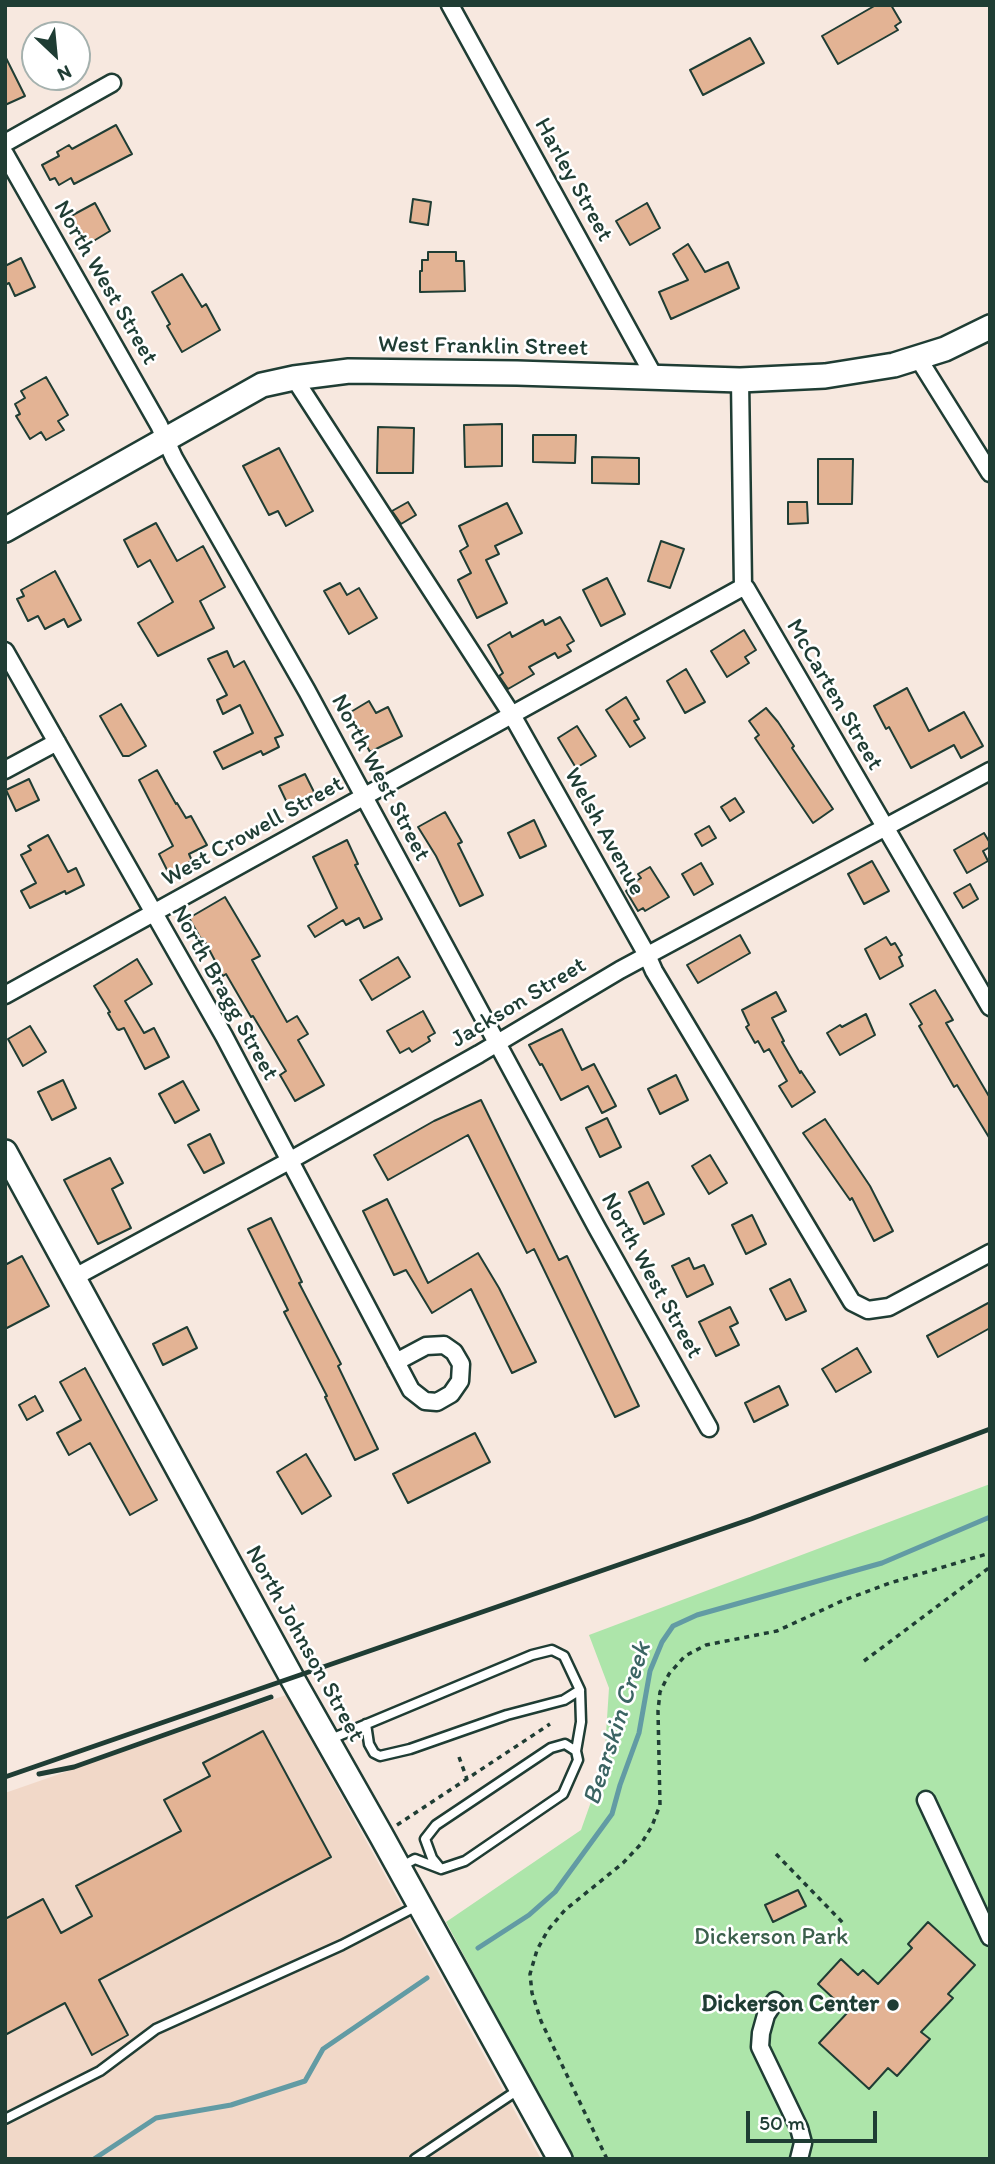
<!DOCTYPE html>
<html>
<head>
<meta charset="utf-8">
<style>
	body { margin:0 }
	#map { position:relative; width:995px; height:2164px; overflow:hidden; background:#f7e8df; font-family:Itim,sans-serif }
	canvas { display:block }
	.frame { position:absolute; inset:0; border:7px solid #1f3d34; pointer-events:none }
	.north { position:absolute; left:21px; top:21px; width:70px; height:70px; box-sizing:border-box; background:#fff; border:2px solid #a5b1ae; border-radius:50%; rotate:154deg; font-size:19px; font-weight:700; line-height:28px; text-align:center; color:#1f3d34 }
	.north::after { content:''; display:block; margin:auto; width:24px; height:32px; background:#1f3d34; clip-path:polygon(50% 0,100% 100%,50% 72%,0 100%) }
	.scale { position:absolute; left:746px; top:2111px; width:131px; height:32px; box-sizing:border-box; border:4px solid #1f3d34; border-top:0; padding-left:9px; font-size:21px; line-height:24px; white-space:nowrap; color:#1f3d34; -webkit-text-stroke:5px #fff; paint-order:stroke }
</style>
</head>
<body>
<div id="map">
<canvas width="995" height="2164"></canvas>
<div class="frame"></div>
<div class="north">N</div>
<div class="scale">50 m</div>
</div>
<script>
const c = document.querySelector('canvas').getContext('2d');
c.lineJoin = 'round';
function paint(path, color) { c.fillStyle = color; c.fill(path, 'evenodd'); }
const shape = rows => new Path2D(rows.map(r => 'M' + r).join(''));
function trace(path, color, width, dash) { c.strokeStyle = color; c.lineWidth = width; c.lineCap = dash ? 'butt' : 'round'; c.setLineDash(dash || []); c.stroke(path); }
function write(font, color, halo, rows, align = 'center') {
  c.font = font + ' Itim,sans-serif'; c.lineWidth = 5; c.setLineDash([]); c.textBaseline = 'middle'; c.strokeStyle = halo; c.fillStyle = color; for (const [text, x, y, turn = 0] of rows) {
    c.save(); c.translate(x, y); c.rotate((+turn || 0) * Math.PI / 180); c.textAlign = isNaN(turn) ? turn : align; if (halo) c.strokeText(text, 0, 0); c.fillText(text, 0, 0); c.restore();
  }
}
const built = shape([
	[286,1695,541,2159,5,2159,5,1793]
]);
const green = shape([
	[990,1484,990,2159,573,2159,446,1922,581,1830,604,1765,609,1688,589,1635]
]);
const stream = shape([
	[478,1948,529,1915,555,1892,612,1814,620,1785,639,1733,650,1671,662,1642,673,1626,697,1615,882,1563,990,1517],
	[94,2159,156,2118,231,2105,305,2081,323,2049,427,1978]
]);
const building = shape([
	[876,5,891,5,901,22,895,26,898,30,838,64,822,36,876,5],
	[750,38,764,63,703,95,690,70,750,38],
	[5,56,25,96,5,105,5,56],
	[116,125,132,154,74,184,71,178,59,185,55,178,50,180,42,165,59,156,57,152,69,145,72,149,116,125],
	[413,199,431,202,428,225,410,222,413,199],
	[95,203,110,231,87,245,71,216,95,203],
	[647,203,660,228,630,245,616,221,647,203],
	[688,244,705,272,728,262,739,288,671,319,659,292,688,280,673,254,688,244],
	[428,252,456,252,456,261,464,261,465,291,420,292,420,271,422,271,422,260,428,260,428,252],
	[21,258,35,287,15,296,9,283,5,285,5,266,21,258],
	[182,274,202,307,206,304,220,330,182,352,167,326,170,324,152,292,182,274],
	[46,377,68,415,58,421,64,430,46,440,41,432,30,439,16,416,20,414,15,404,25,398,21,391,46,377],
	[502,424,502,466,465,467,464,425,502,424],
	[378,427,414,428,413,473,377,473,378,427],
	[533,435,576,435,575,463,533,462,533,435],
	[279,448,313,511,286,526,278,511,269,515,243,466,279,448],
	[592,457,639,458,639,484,592,483,592,457],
	[818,459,853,459,852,504,818,504,818,459],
	[408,502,416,515,401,524,392,511,408,502],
	[788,502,807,502,808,523,788,524,788,502],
	[507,503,522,533,495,546,499,554,486,560,507,603,477,618,458,580,471,573,460,551,468,546,459,526,507,503],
	[156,523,177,561,203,546,225,587,200,601,214,628,158,656,138,623,173,602,150,560,138,567,124,540,156,523],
	[661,541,684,549,670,588,648,581,661,541],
	[55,571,81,620,68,627,64,619,45,629,38,616,28,621,17,599,24,596,21,590,55,571],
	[607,578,625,614,601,626,583,590,607,578],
	[340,583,347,595,359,588,377,618,349,634,324,591,340,583],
	[560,617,574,641,567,645,571,651,558,658,555,653,529,667,534,674,508,689,499,676,503,673,488,645,510,632,512,637,543,620,545,625,560,617],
	[744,630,756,650,745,657,749,663,727,677,711,651,744,630],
	[227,651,234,667,244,661,283,735,275,738,279,747,263,755,261,751,223,769,214,752,253,733,240,705,223,714,217,700,227,695,208,659,227,651],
	[686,669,705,702,685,713,667,681,686,669],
	[907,688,929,731,964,712,983,746,961,758,954,745,911,768,889,727,886,729,874,706,907,688],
	[626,697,639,719,634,721,645,738,630,747,606,710,626,697],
	[369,701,376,713,388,707,402,736,370,752,349,713,369,701],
	[121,704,146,746,129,756,123,756,100,716,121,704],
	[766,708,778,722,794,746,792,748,833,809,813,823,755,738,759,735,749,721,766,708],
	[577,726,596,756,576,768,558,738,577,726],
	[157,770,176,804,177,803,186,818,191,816,207,845,189,854,192,861,188,863,190,869,171,878,159,854,173,846,139,780,157,770],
	[305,774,315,794,289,807,279,786,305,774],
	[29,779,39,800,16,811,6,790,29,779],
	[735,798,744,812,730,821,721,807,735,798],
	[445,812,462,842,458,844,483,895,460,906,436,856,418,827,445,812],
	[534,820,546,846,520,858,508,833,534,820],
	[709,826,716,838,702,846,695,834,709,826],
	[984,833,990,843,990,847,983,851,988,861,967,873,954,850,984,833],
	[48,835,68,872,76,868,84,885,66,894,65,891,30,908,21,891,36,883,21,855,31,850,28,846,48,835],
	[347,840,358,864,355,865,382,919,364,928,359,918,346,925,343,920,315,937,308,926,337,908,313,857,347,840],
	[872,861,889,891,864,904,848,874,872,861],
	[701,863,713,884,694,895,682,874,701,863],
	[650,867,669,897,645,911,643,908,638,911,626,891,630,889,628,886,641,878,638,874,650,867],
	[970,884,978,899,963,908,954,893,970,884],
	[225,897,260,956,252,960,287,1022,297,1016,308,1034,298,1040,324,1085,295,1101,280,1075,286,1071,253,1016,251,1017,226,974,223,976,203,938,201,939,189,918,225,897],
	[740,935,750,953,698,983,687,965,740,935],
	[886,937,891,945,895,943,902,955,899,957,903,966,880,979,865,949,886,937],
	[398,957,410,977,372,1000,360,980,398,957],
	[137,959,152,984,125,1001,144,1033,154,1028,169,1057,145,1069,124,1028,119,1030,117,1029,108,1013,110,1012,94,986,137,959],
	[935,990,953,1020,946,1023,990,1098,990,1139,957,1085,954,1087,919,1026,922,1024,910,1004,935,990],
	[776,992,786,1011,772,1018,784,1041,782,1042,800,1073,801,1071,815,1092,792,1107,779,1086,787,1081,769,1049,764,1052,758,1041,755,1043,746,1027,749,1025,742,1010,776,992],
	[423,1011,435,1033,428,1037,430,1041,412,1052,409,1048,400,1053,387,1031,423,1011],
	[866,1014,875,1035,840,1055,827,1033,840,1025,842,1027,866,1014],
	[30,1026,46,1052,23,1066,8,1039,30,1026],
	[562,1029,582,1070,594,1064,616,1106,602,1113,588,1086,561,1100,542,1064,540,1065,529,1045,562,1029],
	[676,1075,688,1100,660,1114,648,1089,676,1075],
	[63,1080,76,1108,52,1120,38,1092,63,1080],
	[183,1081,199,1110,175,1123,159,1094,183,1081],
	[481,1100,559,1260,567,1256,639,1406,615,1417,534,1249,527,1253,468,1135,388,1180,374,1155,434,1121,481,1100],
	[607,1118,621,1147,600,1157,586,1128,607,1118],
	[825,1119,870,1186,893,1231,874,1241,852,1198,850,1200,803,1133,825,1119],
	[210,1134,224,1163,204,1173,188,1145,210,1134],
	[710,1155,727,1183,709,1194,692,1166,710,1155],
	[110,1158,123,1183,112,1189,131,1228,98,1244,64,1180,110,1158],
	[648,1182,664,1214,644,1224,629,1192,648,1182],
	[387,1199,428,1283,478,1253,499,1288,536,1362,512,1373,471,1289,432,1313,406,1270,394,1275,363,1211,387,1199],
	[752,1215,766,1244,746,1254,732,1225,752,1215],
	[271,1218,302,1282,299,1283,341,1364,338,1366,378,1449,355,1460,325,1397,327,1396,284,1312,288,1310,248,1229,271,1218],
	[22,1256,49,1306,5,1329,5,1265,22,1256],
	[689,1258,694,1269,704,1265,713,1284,687,1297,672,1266,689,1258],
	[790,1279,806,1311,786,1320,770,1289,790,1279],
	[990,1302,990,1328,938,1357,927,1336,990,1302],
	[730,1307,738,1323,730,1327,739,1345,716,1356,699,1322,730,1307],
	[187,1327,197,1348,163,1365,153,1344,187,1327],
	[857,1348,871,1372,836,1392,822,1369,857,1348],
	[85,1368,157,1500,130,1515,90,1443,69,1455,57,1433,81,1420,60,1382,85,1368],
	[779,1386,788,1405,754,1422,745,1403,779,1386],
	[35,1396,43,1411,27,1420,19,1405,35,1396],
	[475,1433,490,1462,408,1503,393,1474,475,1433],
	[306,1454,331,1496,302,1514,277,1472,306,1454],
	[263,1731,331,1857,99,1980,128,2035,92,2055,65,2003,5,2035,5,1919,43,1899,61,1933,92,1916,76,1886,181,1831,164,1800,210,1776,203,1763,263,1731],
	[798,1890,806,1906,773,1922,765,1905,798,1890],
	[928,1922,975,1965,948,1994,953,1998,921,2032,930,2039,897,2076,888,2068,869,2089,819,2043,848,2012,818,1984,841,1959,858,1975,863,1970,878,1984,912,1948,908,1944,928,1922]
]);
const path = shape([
	[864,1661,990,1567],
	[459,1757,467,1779],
	[397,1825,550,1724],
	[776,1854,845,1925],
	[607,2159,541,2021,532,1993,530,1974,537,1950,548,1930,565,1910,623,1863,641,1844,652,1826,660,1805,658,1711,660,1692,669,1674,685,1656,706,1645,777,1631,844,1600,890,1583,990,1553]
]);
const service = shape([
	[366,1724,369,1744,374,1753,380,1756,410,1749,507,1715,564,1700,580,1690],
	[331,1739,532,1655,552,1650,564,1656,580,1690,581,1722,576,1751],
	[402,1866,415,1859,441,1869,465,1861,563,1794,578,1760,576,1751,565,1744,551,1748,436,1825,425,1839,432,1858,441,1869],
	[5,2119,100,2071,156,2029,342,1945,417,1906],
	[415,2159,518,2090]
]);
const minor = shape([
	[450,5,655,378],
	[5,143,112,83],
	[5,154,159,425,174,458,307,691,597,1228,709,1428],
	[918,358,990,473],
	[294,378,512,715,647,955,654,971,852,1302,868,1310,889,1307,990,1253],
	[740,380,743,587,746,588,990,1007],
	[5,651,224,1036,411,1390,425,1401,437,1402,451,1394,460,1381,461,1364,454,1352,444,1345,426,1346,396,1362],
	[5,770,57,742],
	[5,995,743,587],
	[73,1278,289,1161,479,1054,620,970,990,771],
	[926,1800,990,1937],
	[775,2001,766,2015,761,2033,760,2047,799,2128,803,2143,799,2159]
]);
const secondary = shape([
	[5,530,262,385,294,378,349,371,517,373,740,380,825,376,894,365,945,349,990,327],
	[5,1152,292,1678,381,1835,560,2159]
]);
const rail = shape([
	[39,1774,74,1767,271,1697],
	[5,1777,751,1519,990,1429]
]);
const markers = [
	[893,2005,7,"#1f3d34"]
];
const streetNames = [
	["Harley Street",573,180,61],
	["North West Street",105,283,60],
	["West Franklin Street",483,347,1],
	["McCarten Street",834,695,60],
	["North West Street",380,778,62],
	["West Crowell Street",253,832,-29],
	["Welsh Avenue",604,832,61],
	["North Bragg Street",224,993,61],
	["Jackson Street",519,1003,-31],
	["North West Street",651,1276,61],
	["North Johnson Street",304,1644,61]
];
const parkNames = [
	["Dickerson Park",771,1938]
];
const poiNames = [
	["Dickerson Center",879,2005]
];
const waterNames = [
	["Bearskin Creek",618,1724,-72]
];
paint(built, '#f1d8c8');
paint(green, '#ade5aa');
trace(stream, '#629ba4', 5);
paint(building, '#e3b394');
trace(building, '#1f3d34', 2);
trace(service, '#1f3d34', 13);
trace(minor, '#1f3d34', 21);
trace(secondary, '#1f3d34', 28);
trace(path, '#1f3d34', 3.5, [5, 5]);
trace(service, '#fff', 8);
trace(minor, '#fff', 16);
trace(secondary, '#fff', 23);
trace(rail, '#1f3d34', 5);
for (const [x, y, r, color] of markers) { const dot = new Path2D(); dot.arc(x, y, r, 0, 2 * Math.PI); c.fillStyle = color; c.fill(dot); trace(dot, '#fff', 2.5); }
write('24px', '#1f3d34', '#fff', streetNames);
write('24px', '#3b5f4c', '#fff', parkNames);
write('bold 24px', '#1f3d34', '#fff', poiNames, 'right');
write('italic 26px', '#3b6463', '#fff', waterNames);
</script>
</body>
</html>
